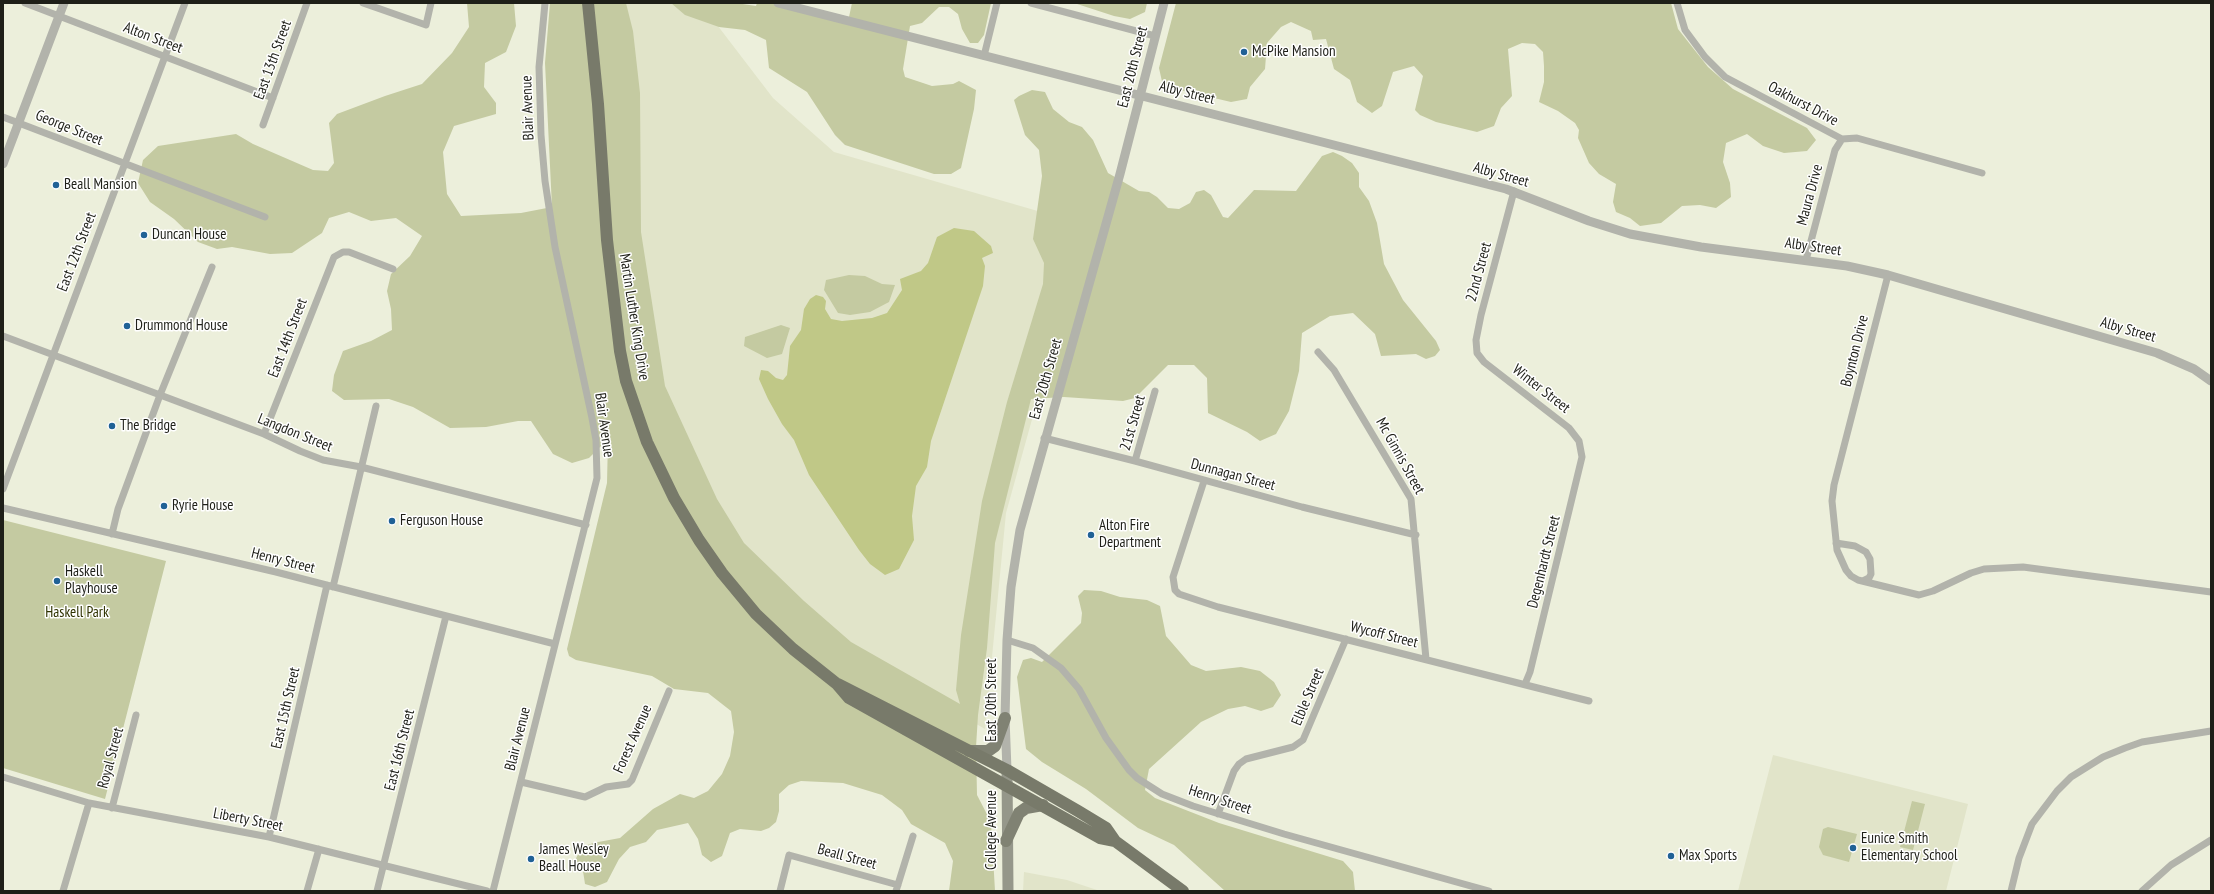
<!DOCTYPE html>
<html>
<head>
<meta charset="utf-8">
<style>
	body { margin:0 }
	#map { position:relative; width:2214px; height:894px; overflow:hidden; background:#ecefdb; font-family:"PT Sans Narrow",sans-serif }
	canvas { display:block }
	.frame { position:absolute; inset:0; border:4px solid #1e1f18; pointer-events:none }
</style>
</head>
<body>
<div id="map">
<canvas width="2214" height="894"></canvas>
<div class="frame"></div>
</div>
<script>
const c = document.querySelector('canvas').getContext('2d');
c.lineJoin = 'round';
function paint(path, color) { c.fillStyle = color; c.fill(path, 'evenodd'); }
const shape = rows => new Path2D(rows.map(r => 'M' + r).join(''));
function trace(path, color, width, dash) { c.strokeStyle = color; c.lineWidth = width; c.lineCap = dash ? 'butt' : 'round'; c.setLineDash(dash || []); c.stroke(path); }
function write(font, color, halo, rows, align = 'center') {
  c.font = font + ' "PT Sans Narrow",sans-serif'; c.lineWidth = 3; c.setLineDash([]); c.textBaseline = 'middle'; c.strokeStyle = halo; c.fillStyle = color; for (const [text, x, y, turn = 0] of rows) {
    c.save(); c.translate(x, y); c.rotate((+turn || 0) * Math.PI / 180); c.textAlign = isNaN(turn) ? turn : align; if (halo) c.strokeText(text, 0, 0); c.fillText(text, 0, 0); c.restore();
  }
}
const built = shape([
	[611,3,674,3,708,13,773,98,834,152,1086,225,1006,513,985,729,844,648,729,535,655,393],
	[1773,755,1968,804,1946,891,1738,891],
	[1024,872,1067,880,1100,891,1023,891]
]);
const green = shape([
	[467,3,514,3,516,26,506,52,485,63,484,87,496,103,496,114,454,126,443,152,447,194,461,216,521,213,552,207,545,63,550,3,626,3,633,31,640,93,641,232,665,386,717,499,744,543,804,601,851,642,960,704,956,690,961,635,982,501,1007,402,1043,284,1044,263,1033,239,1042,176,1039,150,1025,135,1014,100,1019,96,1032,90,1045,92,1053,109,1069,122,1082,127,1093,140,1108,173,1139,191,1149,192,1157,197,1168,208,1179,209,1190,203,1196,192,1204,190,1211,195,1223,217,1228,218,1254,190,1296,191,1322,156,1333,152,1342,156,1352,163,1359,173,1359,187,1369,201,1377,223,1384,264,1403,300,1436,341,1440,350,1435,356,1426,359,1416,354,1381,356,1375,334,1353,313,1330,316,1302,333,1299,371,1289,411,1276,434,1260,441,1247,432,1208,413,1207,378,1194,365,1168,365,1135,398,1123,401,1064,397,1031,399,995,543,987,648,978,715,976,747,977,795,991,822,995,891,949,891,953,861,945,843,911,824,902,810,882,795,843,783,801,781,789,785,779,794,779,811,776,822,769,828,761,831,740,829,730,833,722,856,711,862,702,855,698,839,688,823,657,830,646,842,630,847,619,859,607,882,595,887,585,884,583,871,574,862,582,847,593,843,620,838,653,809,680,794,694,798,708,791,722,774,730,756,734,732,731,711,708,693,674,689,652,676,576,660,569,656,567,649,607,483,608,439,589,458,572,463,553,454,531,421,518,421,486,427,450,428,413,407,389,399,344,400,332,391,334,375,343,351,371,341,392,330,391,309,387,291,391,274,410,256,422,236,396,218,371,221,349,212,329,218,322,233,292,253,270,254,232,247,217,249,198,242,174,219,150,202,138,183,143,160,158,146,236,134,253,144,313,170,328,171,334,163,329,123,337,114,385,96,422,84,452,53,469,27],
	[671,3,736,3,756,6,757,3,791,3,849,17,852,3,991,3,984,35,978,43,970,43,962,29,958,14,949,7,939,7,922,23,910,26,903,69,905,77,932,86,953,84,959,81,976,90,974,109,961,168,951,174,934,174,845,145,835,135,807,92,769,68,766,40,745,30,719,27,685,15],
	[1074,3,1147,3,1145,12,1130,19,1114,16],
	[1176,3,1671,3,1678,29,1708,67,1733,89,1807,128,1816,140,1807,151,1784,153,1763,146,1747,134,1726,143,1723,162,1730,183,1731,197,1716,208,1700,205,1682,206,1661,223,1640,226,1630,218,1616,212,1613,202,1616,184,1599,174,1589,163,1578,138,1579,130,1575,123,1558,111,1539,102,1544,82,1544,66,1543,52,1535,44,1522,43,1508,49,1512,96,1501,108,1494,126,1477,132,1436,122,1420,115,1415,110,1423,76,1414,66,1393,72,1382,106,1372,113,1357,102,1350,80,1334,69,1326,39,1313,40,1311,31,1291,22,1281,27,1267,43,1265,69,1250,87,1247,99,1231,102,1163,86,1159,68],
	[849,275,865,276,882,284,895,285,889,302,870,312,850,315,838,313,824,290,826,280],
	[781,325,790,328,782,354,767,358,744,346,745,337],
	[3,520,166,561,105,799,3,768],
	[1084,590,1101,591,1120,597,1147,600,1160,606,1166,636,1191,665,1206,671,1241,667,1260,671,1274,682,1281,695,1273,707,1261,711,1245,706,1228,709,1201,722,1149,769,1145,790,1155,798,1219,823,1343,861,1353,872,1355,891,1225,891,1174,845,1138,828,1086,789,1042,762,1026,749,1017,677,1023,660,1031,658,1042,662,1081,623,1082,613,1078,596],
	[1912,801,1925,804,1913,850,1900,847],
	[1828,827,1857,834,1849,862,1823,855,1819,847,1823,829]
]);
const water = shape([
	[954,228,974,231,991,246,993,253,982,258,985,266,983,286,931,441,927,467,916,486,912,516,914,540,899,569,885,575,870,564,859,550,809,475,794,440,782,424,768,399,759,379,761,370,768,371,776,378,783,380,787,375,790,346,801,330,804,309,810,299,816,295,823,297,826,301,825,309,831,319,842,321,872,318,887,313,902,290,900,279,921,271,928,263,937,237]
]);
const minor = shape([
	[25,3,273,98],
	[363,3,426,25,431,3],
	[1031,3,1155,36],
	[1677,3,1685,30,1705,57,1725,77,1842,139,1857,138,1982,173],
	[984,56,997,3],
	[3,117,265,217],
	[263,125,307,3],
	[1514,191,1481,315,1476,340,1477,353,1484,362,1569,428,1579,441,1582,457,1530,672,1525,684],
	[1806,260,1835,150,1842,139],
	[1888,275,1834,485,1832,501,1837,550,1846,570,1851,576,1858,580,1919,595,1933,591,1971,573,1984,569,2023,567,2211,592],
	[3,336,264,434,300,451,323,460,361,467,586,525],
	[1318,352,1334,370,1411,499,1426,659],
	[264,434,334,257,343,252,349,252,393,269],
	[1044,438,1135,461,1302,507,1416,535],
	[1135,461,1155,391],
	[1204,481,1173,577,1175,590,1179,594,1218,607,1589,701],
	[3,489,185,3],
	[3,508,276,572,555,644],
	[112,534,118,509,160,395,212,267],
	[1836,543,1855,546,1866,552,1870,559,1871,574,1869,578,1863,581],
	[333,587,376,406],
	[1007,640,1033,648,1061,668,1079,689,1106,738,1129,770,1137,778,1162,794,1193,806,1284,834,1489,891],
	[3,777,89,803,269,837,487,891],
	[521,782,585,797,606,787,628,784,632,780,669,691],
	[112,808,136,715],
	[1218,814,1234,771,1239,764,1246,759,1293,747,1303,740,1346,639],
	[269,837,327,585],
	[63,891,89,803],
	[307,891,319,849],
	[377,891,446,616],
	[493,891,597,478,596,440,592,418,555,247,545,181,541,135,539,67,545,3],
	[780,891,789,855,898,885],
	[896,891,913,836],
	[2011,891,2019,858,2032,824,2057,791,2071,777,2103,757,2125,748,2142,742,2211,731],
	[2142,891,2171,865,2211,840]
]);
const tertiary = shape([
	[778,3,1506,189,1589,221,1630,234,1701,247,1847,266,1888,275,2157,353,2194,369,2211,381],
	[3,164,64,3],
	[1007,770,1005,718,1007,640,1011,587,1020,530,1120,174,1164,3]
]);
const secondary = shape([
	[1007,770,1008,891]
]);
const primary = shape([
	[969,751,988,751,995,746,1005,718],
	[1006,841,1019,813,1026,808,1043,805]
]);
const trunk = shape([
	[588,3,598,104,607,240,620,351,626,381,647,442,674,498,699,540,722,573,756,614,793,649,837,684,849,698,1100,838,1115,841],
	[838,684,1007,770,1078,811,1106,828,1115,841,1183,891]
]);
const markers = [
	[1244,52,4,"#206196"],
	[56,185,4,"#206196"],
	[144,235,4,"#206196"],
	[127,326,4,"#206196"],
	[112,426,4,"#206196"],
	[164,506,4,"#206196"],
	[392,521,4,"#206196"],
	[1091,535,4,"#206196"],
	[57,581,4,"#206196"],
	[1853,848,4,"#206196"],
	[1671,856,4,"#206196"],
	[531,859,4,"#206196"]
];
const streetNames = [
	["Alton Street",153,38,21],
	["East 13th Street",273,60,-70],
	["East 20th Street",1133,67,-76],
	["Alby Street",1187,93,14],
	["Oakhurst Drive",1803,104,28],
	["Blair Avenue",528,108,-92],
	["George Street",69,128,22],
	["Alby Street",1501,175,16],
	["Maura Drive",1810,195,-75],
	["Alby Street",1813,247,8],
	["East 12th Street",77,252,-69],
	["22nd Street",1479,272,-75],
	["Martin Luther King Drive",634,317,81],
	["Alby Street",2128,330,16],
	["East 14th Street",288,338,-69],
	["Boynton Drive",1855,351,-76],
	["East 20th Street",1046,379,-74],
	["Winter Street",1541,389,38],
	["21st Street",1133,423,-74],
	["Blair Avenue",604,425,82],
	["Langdon Street",295,433,22],
	["Mc Ginnis Street",1400,456,61],
	["Dunnagan Street",1233,475,15],
	["Henry Street",283,561,14],
	["Degenhardt Street",1544,562,-76],
	["Wycoff Street",1384,635,14],
	["Elble Street",1308,697,-67],
	["East 20th Street",992,700,-90],
	["East 15th Street",286,708,-77],
	["Blair Avenue",518,739,-76],
	["Forest Avenue",633,739,-66],
	["East 16th Street",400,750,-76],
	["Royal Street",111,758,-75],
	["Henry Street",1220,800,18],
	["Liberty Street",248,820,11],
	["College Avenue",992,830,-90],
	["Beall Street",847,857,15]
];
const poiNames = [
	["McPike Mansion",1252,52],
	["Beall Mansion",64,185],
	["Duncan House",152,235],
	["Drummond House",135,326],
	["The Bridge",120,426],
	["Ryrie House",172,506],
	["Ferguson House",400,521],
	["Alton Fire",1099,526],
	["Department",1099,543],
	["Haskell",65,572],
	["Playhouse",65,589],
	["Eunice Smith",1861,839],
	["Elementary School",1861,856],
	["James Wesley",539,850],
	["Beall House",539,867],
	["Max Sports",1679,856]
];
const parkNames = [
	["Haskell Park",77,613]
];
paint(built, '#e1e4c9');
paint(green, '#c4caa1');
paint(water, '#c0c887');
trace(minor, '#b2b3ab', 7);
trace(tertiary, '#b2b3ab', 9);
trace(secondary, '#95978a', 11);
trace(primary, '#808273', 12);
trace(trunk, '#787a6a', 12);
for (const [x, y, r, color] of markers) { const dot = new Path2D(); dot.arc(x, y, r, 0, 2 * Math.PI); c.fillStyle = color; c.fill(dot); trace(dot, '#fff', 1.5); }
write('15px', '#1e1f18', '#fff', streetNames);
write('15px', '#1e1f18', '#fff', poiNames, 'left');
write('15px', '#2f3300', '#fff', parkNames);
</script>
</body>
</html>
